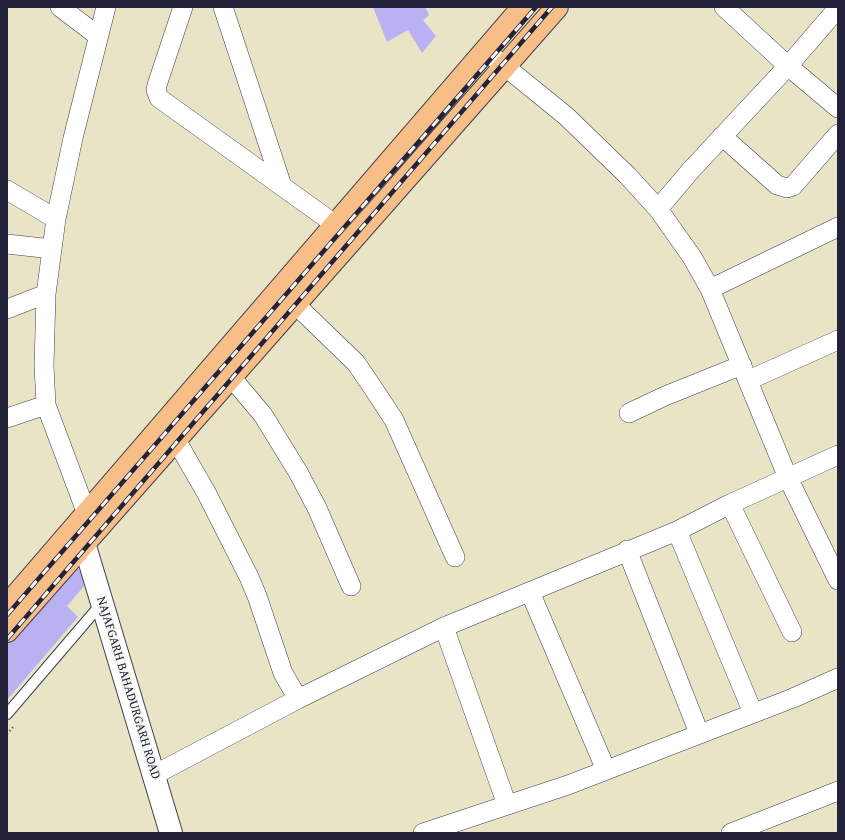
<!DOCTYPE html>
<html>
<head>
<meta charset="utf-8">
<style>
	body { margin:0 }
	#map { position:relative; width:845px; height:840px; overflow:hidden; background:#e9e4c5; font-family:"Gentium Book Plus",serif }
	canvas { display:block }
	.frame { position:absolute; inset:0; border:8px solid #22223b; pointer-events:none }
</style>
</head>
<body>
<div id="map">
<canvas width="845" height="840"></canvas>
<div class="frame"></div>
</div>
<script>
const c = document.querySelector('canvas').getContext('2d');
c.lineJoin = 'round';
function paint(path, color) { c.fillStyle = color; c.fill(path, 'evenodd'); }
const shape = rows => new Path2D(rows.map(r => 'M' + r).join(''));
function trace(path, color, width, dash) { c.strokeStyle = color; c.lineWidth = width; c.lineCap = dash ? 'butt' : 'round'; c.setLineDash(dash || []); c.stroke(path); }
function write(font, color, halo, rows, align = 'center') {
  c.font = font + ' "Gentium Book Plus",serif'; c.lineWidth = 4; c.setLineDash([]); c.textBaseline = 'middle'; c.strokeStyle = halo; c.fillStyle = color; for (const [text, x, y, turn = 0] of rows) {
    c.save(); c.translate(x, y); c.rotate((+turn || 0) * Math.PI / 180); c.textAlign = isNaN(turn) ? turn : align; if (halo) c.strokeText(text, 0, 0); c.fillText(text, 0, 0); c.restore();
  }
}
const building = shape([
	[373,7,425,7,429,15,423,20,436,36,422,53,408,30,387,42],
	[48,548,91,578,67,606,78,617,7,700,7,597]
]);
const path = shape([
	[7,734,14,726]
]);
const service = shape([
	[7,714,102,603]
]);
const minor = shape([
	[60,7,98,36],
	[183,7,157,85,156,90,159,98,336,225],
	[223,7,282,186],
	[724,7,788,66,838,108],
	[486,51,566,116,628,176,658,209,692,257,710,289,788,478,838,580],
	[722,136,777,185,787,188,793,186,838,134],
	[7,190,56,219],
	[658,209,691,170,788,66,838,8],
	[7,244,52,249],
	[710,289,838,227],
	[295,304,356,363,375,391,394,420,455,557],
	[7,309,46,294],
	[231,377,263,415,298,472,317,508,351,586],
	[749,380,838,340],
	[629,413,665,396,742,365],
	[7,418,46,405],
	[176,440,207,494,249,577,257,596,283,673,298,699,444,627,677,531,730,504,838,455],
	[730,504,792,632],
	[87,514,46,405,44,366,46,294,56,219,73,138,106,7],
	[677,531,753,713],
	[627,550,699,733],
	[530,592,606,770],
	[444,627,507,805],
	[154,775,298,699],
	[423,833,568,785,793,698,838,678],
	[731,833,838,791]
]);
const tertiary = shape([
	[84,543,171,833]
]);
const primary = shape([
	[7,606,523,7],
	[7,631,557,7]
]);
const rail = shape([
	[7,615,536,7],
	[7,639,552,7]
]);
const streetNames = [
	["NAJAFGARH BAHADURGARH ROAD",128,688,73]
];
paint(building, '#bab1f3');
trace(service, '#403f50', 12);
trace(minor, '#403f50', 20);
trace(tertiary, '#403f50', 24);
trace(primary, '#403f50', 24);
trace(path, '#403f50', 2.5, [1, 3]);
trace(service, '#fff', 10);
trace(minor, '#fff', 19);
trace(tertiary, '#fff', 22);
trace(primary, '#f7be88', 22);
trace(rail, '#22223b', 4.5);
trace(rail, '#f6f6f2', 3, [9]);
write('13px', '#22223b', '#f6f6f2', streetNames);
</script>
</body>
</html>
